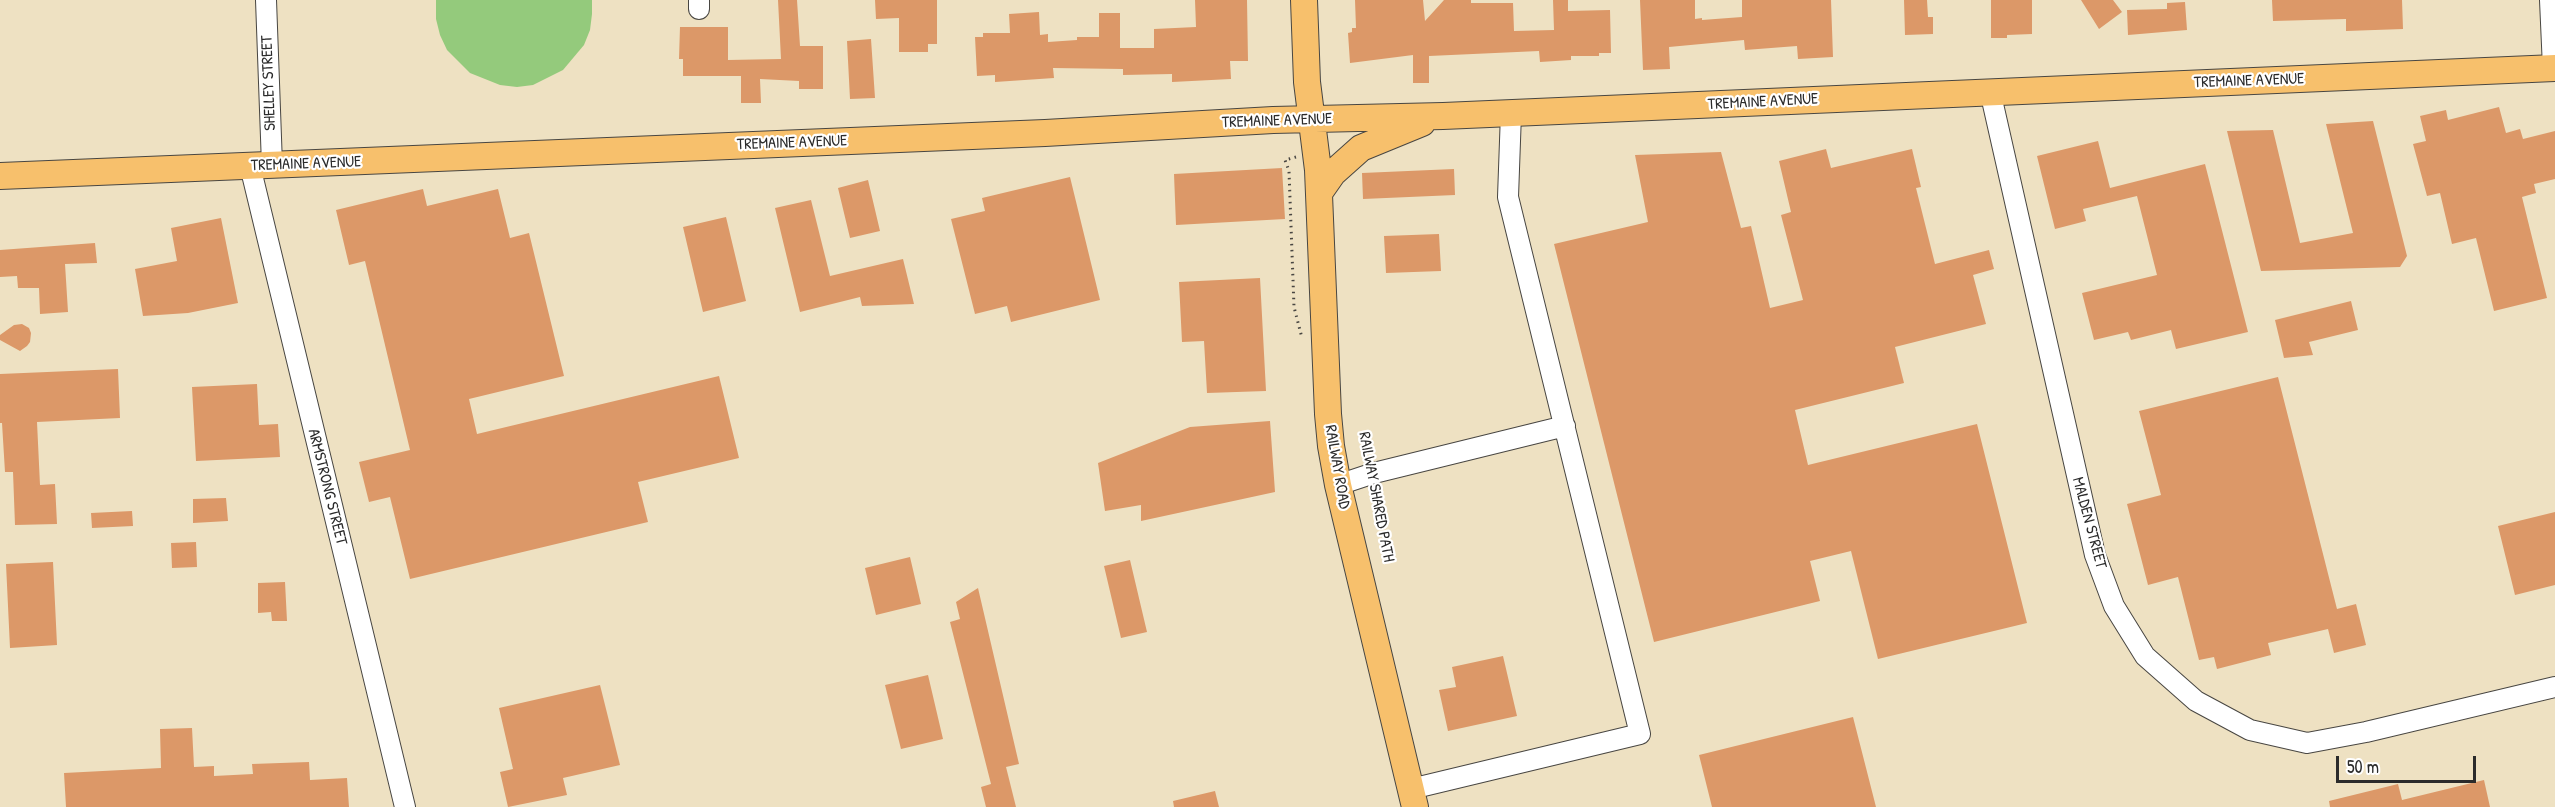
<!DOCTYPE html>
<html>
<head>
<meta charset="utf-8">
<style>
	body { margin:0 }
	#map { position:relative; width:2555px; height:807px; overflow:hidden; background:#eee1c2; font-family:"Patrick Hand",sans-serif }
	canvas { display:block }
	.scale { position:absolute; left:2336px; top:756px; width:140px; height:27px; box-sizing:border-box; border:3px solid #2b2b2b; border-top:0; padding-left:8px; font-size:18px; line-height:21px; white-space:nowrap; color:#2b2b2b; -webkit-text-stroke:4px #fff; paint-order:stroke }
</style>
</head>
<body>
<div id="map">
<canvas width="2555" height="807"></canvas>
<div class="scale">50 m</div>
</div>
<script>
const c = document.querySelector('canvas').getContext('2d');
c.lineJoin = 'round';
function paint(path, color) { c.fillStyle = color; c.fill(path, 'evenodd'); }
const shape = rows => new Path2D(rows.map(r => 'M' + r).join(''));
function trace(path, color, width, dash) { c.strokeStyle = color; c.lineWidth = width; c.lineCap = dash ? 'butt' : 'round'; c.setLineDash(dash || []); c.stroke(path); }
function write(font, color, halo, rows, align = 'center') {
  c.font = font + ' "Patrick Hand",sans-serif'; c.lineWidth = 4.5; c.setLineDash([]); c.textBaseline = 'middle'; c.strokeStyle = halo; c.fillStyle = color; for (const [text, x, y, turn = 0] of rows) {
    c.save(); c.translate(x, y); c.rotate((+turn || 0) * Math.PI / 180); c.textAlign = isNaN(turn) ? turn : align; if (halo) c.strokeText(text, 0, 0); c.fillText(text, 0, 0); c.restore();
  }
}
const green = shape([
	[436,0,592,0,592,14,590,30,584,45,563,70,533,85,517,87,500,85,470,73,447,50,440,35,436,19]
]);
const building = shape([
	[778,0,797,0,800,46,823,46,823,89,799,89,799,81,760,79,761,103,741,103,741,76,683,76,683,59,679,59,680,27,728,27,728,60,781,59],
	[875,0,937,0,937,44,928,44,928,52,899,52,899,18,876,19],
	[1195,0,1247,0,1248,61,1230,61,1231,79,1172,82,1172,74,1123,75,1123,69,1053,68,1054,78,995,82,995,75,977,76,975,37,983,37,983,33,1010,33,1009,14,1039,12,1040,35,1048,34,1048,42,1077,40,1077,37,1099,37,1099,13,1120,13,1120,48,1154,48,1154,29,1196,27],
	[1355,0,1423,0,1425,21,1444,0,1471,0,1471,3,1513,3,1514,31,1554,30,1553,0,1568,0,1568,11,1610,10,1611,53,1599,53,1599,56,1571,56,1571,60,1540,62,1539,51,1429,56,1429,83,1413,83,1413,55,1350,63,1348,33,1352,32,1352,28,1356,28],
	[1640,0,1695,0,1695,19,1702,18,1702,20,1742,17,1742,0,1831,0,1833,57,1798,59,1797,46,1745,50,1744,40,1669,47,1670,69,1643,70],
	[1904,0,1927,0,1928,17,1933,17,1933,34,1905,35],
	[1991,0,2032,0,2032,34,2007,35,2007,38,1991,38],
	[2081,0,2113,0,2122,12,2099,29],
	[2272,0,2402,0,2403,29,2346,31,2346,19,2273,21],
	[2185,2,2187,30,2128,35,2127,10,2167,9,2167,3],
	[871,39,875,98,850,99,847,41],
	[2499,107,2506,133,2520,129,2523,139,2555,131,2555,179,2534,184,2536,193,2522,197,2547,298,2494,311,2476,238,2452,244,2440,193,2427,196,2413,144,2426,141,2420,116,2446,110,2448,120],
	[2373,121,2407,256,2400,267,2261,271,2227,131,2273,130,2300,243,2353,233,2326,124],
	[2098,141,2110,188,2205,164,2248,332,2176,349,2171,330,2131,340,2128,332,2094,340,2082,293,2157,275,2137,196,2083,209,2086,221,2055,229,2037,156],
	[1826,149,1831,168,1912,149,1921,187,1916,188,1935,264,1989,250,1994,269,1973,275,1986,324,1895,347,1904,383,1795,410,1808,465,1977,424,2027,623,1878,659,1851,551,1810,561,1820,601,1654,642,1554,244,1648,222,1635,155,1721,152,1741,228,1751,226,1770,308,1803,300,1781,215,1791,212,1779,161],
	[1282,168,1285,219,1176,225,1174,174],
	[1454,169,1455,195,1363,199,1362,173],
	[1070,177,1100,300,1011,322,1007,306,975,314,951,219,985,211,982,198],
	[868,180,880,231,850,238,838,188],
	[423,189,427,206,498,189,510,238,529,233,564,376,469,399,477,434,719,376,739,458,638,482,648,522,410,579,390,497,369,502,359,462,410,450,365,261,349,265,336,210],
	[811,200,830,276,903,259,914,304,862,306,860,297,800,312,775,208],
	[726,217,746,301,703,312,683,227],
	[221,218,238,303,188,313,143,316,135,269,177,261,171,228],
	[1439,234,1441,271,1386,273,1384,236],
	[95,243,97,263,65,264,68,312,40,314,39,288,18,288,17,276,0,277,0,250],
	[1260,278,1266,391,1207,393,1204,341,1182,342,1179,282],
	[2351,301,2358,330,2309,342,2313,355,2284,358,2275,320],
	[22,324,29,328,31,333,30,342,27,346,20,351,0,340,0,335,14,325],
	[118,369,120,418,37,422,40,485,55,484,57,524,15,525,13,472,5,472,2,423,0,423,0,374],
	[2278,377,2337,609,2356,604,2366,645,2334,653,2328,629,2268,643,2271,655,2217,669,2214,657,2199,660,2178,577,2148,585,2127,504,2161,495,2139,411],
	[257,384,259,425,278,424,280,457,196,461,192,387],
	[1270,421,1275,492,1141,521,1141,505,1105,511,1098,463,1190,427],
	[226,498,228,521,193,523,193,499],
	[132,511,133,526,92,528,91,513],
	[2555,512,2555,585,2515,595,2498,526],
	[196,542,197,567,172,568,171,543],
	[910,557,921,604,876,615,865,568],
	[1130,560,1147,632,1121,638,1104,566],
	[53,562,57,645,10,648,6,564],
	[285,582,287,621,272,621,271,612,258,613,258,583],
	[978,588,1019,764,1006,767,1016,807,986,807,981,787,991,784,950,622,960,619,956,602],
	[1503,656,1517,716,1448,731,1439,690,1456,687,1452,667],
	[928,675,943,739,901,749,885,685],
	[600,685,620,765,563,778,567,795,508,807,500,772,513,769,499,708],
	[1853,717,1876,807,1712,807,1699,755],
	[192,728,194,767,214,766,214,776,253,774,252,764,309,762,310,780,347,778,349,807,66,807,64,773,161,768,160,729],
	[2484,780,2490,807,2330,807,2329,801,2398,784,2402,800],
	[1215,791,1219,807,1174,807,1173,801]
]);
const path = shape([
	[1296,157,1285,160,1289,171,1294,307,1302,338]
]);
const minor = shape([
	[266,0,272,165],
	[699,0,699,9],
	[2550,0,2553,68],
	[1990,91,2095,555,2114,606,2145,656,2196,701,2250,730,2307,743,2366,732,2555,687],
	[250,166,405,807],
	[1338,485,1374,473,1565,426],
	[1411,789,1640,734,1508,197,1511,113]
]);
const major = shape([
	[1304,0,1307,82,1318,170,1328,414,1331,446,1338,485,1415,807],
	[0,176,1045,133,1273,120,1443,116,2555,68],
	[1319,193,1333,173,1361,148,1422,123]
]);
const streetNames = [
	["TREMAINE AVENUE",2249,81,-2],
	["SHELLEY STREET",269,83,-92],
	["TREMAINE AVENUE",1763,102,-3],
	["TREMAINE AVENUE",1277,121,-2],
	["TREMAINE AVENUE",792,143,-2],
	["TREMAINE AVENUE",306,164,-2],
	["RAILWAY ROAD",1337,467,80],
	["ARMSTRONG STREET",327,487,76],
	["RAILWAY SHARED PATH",1376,497,79],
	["MALDEN STREET",2089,523,75]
];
paint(green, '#94ca7c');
paint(building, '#dc9868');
trace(minor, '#484642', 22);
trace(major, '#484642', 28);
trace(path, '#484642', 3, [1.5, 4.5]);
trace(minor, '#fff', 20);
trace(major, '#f7c06c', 26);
write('16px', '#2b2b2b', '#fff', streetNames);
</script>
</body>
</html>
